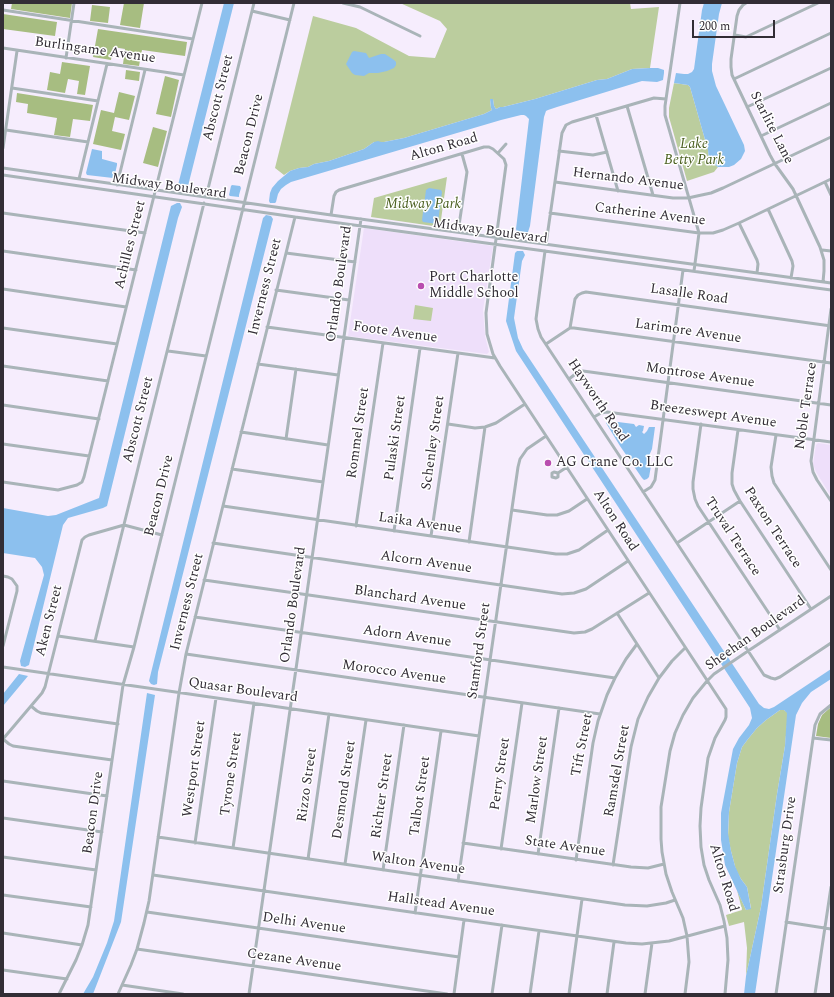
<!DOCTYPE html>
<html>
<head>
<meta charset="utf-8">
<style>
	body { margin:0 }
	#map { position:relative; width:834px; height:997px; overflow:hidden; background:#f6edfd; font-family:Spectral,serif }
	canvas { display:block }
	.frame { position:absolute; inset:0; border:4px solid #322d35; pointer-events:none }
	.scale { position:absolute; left:692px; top:20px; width:83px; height:18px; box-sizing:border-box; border:2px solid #322d35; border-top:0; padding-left:5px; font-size:12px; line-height:14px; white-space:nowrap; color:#322d35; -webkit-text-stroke:3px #fff; paint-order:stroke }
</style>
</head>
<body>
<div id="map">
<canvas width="834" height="997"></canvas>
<div class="frame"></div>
<div class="scale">200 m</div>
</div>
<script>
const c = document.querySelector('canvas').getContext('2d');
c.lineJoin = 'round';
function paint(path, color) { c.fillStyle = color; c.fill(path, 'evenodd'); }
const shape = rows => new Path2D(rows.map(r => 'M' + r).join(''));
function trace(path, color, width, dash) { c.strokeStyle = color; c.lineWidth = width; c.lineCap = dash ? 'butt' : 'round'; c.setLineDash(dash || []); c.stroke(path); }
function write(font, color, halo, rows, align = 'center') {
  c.font = font + ' Spectral,serif'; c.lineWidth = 3; c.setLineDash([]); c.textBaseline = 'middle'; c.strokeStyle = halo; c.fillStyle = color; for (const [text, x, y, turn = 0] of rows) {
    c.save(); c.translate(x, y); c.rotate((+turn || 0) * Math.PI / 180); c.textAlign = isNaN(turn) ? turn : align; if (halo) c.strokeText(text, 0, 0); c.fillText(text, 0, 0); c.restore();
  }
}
const built = shape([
	[364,228,493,246,483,310,485,336,489,352,487,354,348,336],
	[818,443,831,445,831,496,816,472,813,464,816,445]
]);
const green = shape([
	[400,3,630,3,631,9,659,7,650,68,632,69,607,79,597,80,535,99,503,107,500,107,496,109,494,106,493,99,490,99,491,108,492,110,484,114,404,138,384,142,374,142,364,149,329,161,314,164,308,167,299,168,290,171,284,175,275,168,313,16,356,28,409,56,435,58,447,29,440,21],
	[675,78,674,83,688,85,690,87,708,150,709,160,712,163,718,167,714,172,687,181,669,117,669,108],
	[447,177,440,227,371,217,374,198],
	[415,305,433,308,431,321,413,319],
	[780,710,784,710,788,713,785,746,777,794,761,907,746,976,747,948,744,922,729,926,726,915,742,910,737,890,746,910,751,908,747,887,741,879,736,870,731,851,728,837,729,812,737,763,742,747,748,739,757,728,766,720]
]);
const forest = shape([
	[12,3,72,3,70,18,11,9],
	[124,3,144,3,140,28,120,25],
	[92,5,110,7,108,23,90,21],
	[3,14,57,22,55,36,3,29],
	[98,29,187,42,185,56,142,50,139,66,123,64,125,49,113,47,111,60,93,57],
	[62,62,90,66,85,95,77,94,79,81,68,79,65,93,47,90,50,72,60,74],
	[126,70,140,72,139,81,125,79],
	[165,76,179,80,171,117,156,114],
	[119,92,135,96,129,120,115,117,112,131,125,134,121,150,93,144,101,110,114,113],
	[17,93,93,105,90,121,73,119,70,137,54,135,57,118,27,113,28,104,16,102],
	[153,127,167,131,158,167,143,163],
	[831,707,831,738,816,736,818,724,822,715]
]);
const water = shape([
	[224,3,234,3,188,186,183,190,180,189,178,185],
	[704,3,722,3,719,14,712,64,712,71,716,86,744,145,745,151,741,159,734,165,729,167,718,167,712,163,709,160,708,150,690,87,688,85,674,83,676,73,684,74,688,74,692,72,694,69,702,10],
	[354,51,366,53,369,58,381,54,385,54,394,60,396,62,396,65,394,68,387,71,378,73,369,73,364,76,355,75,352,73,346,64,352,52],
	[650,68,658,68,664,70,664,73,663,80,657,82,642,81,557,107,548,110,546,111,544,117,530,226,527,235,524,238,519,237,516,229,529,119,526,116,524,115,521,115,501,120,291,182,286,185,281,189,278,194,276,202,275,203,270,203,269,201,270,193,272,188,278,181,290,171,299,168,308,167,314,164,329,161,364,149,374,142,378,141,381,142,384,142,404,138,484,114,492,110,491,108,490,99,493,99,494,106,496,109,500,107,503,107,535,99,597,80,607,79,632,69],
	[92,149,102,151,102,159,117,163,117,165,114,178,113,178,87,175,86,173],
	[232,185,240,186,241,188,239,195,239,197,230,196,229,195,231,186],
	[429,188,441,190,442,192,438,222,437,224,423,222,422,220,426,190],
	[177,203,180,203,182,207,178,218,107,506,103,508,68,518,63,525,29,665,25,667,21,666,20,661,44,575,42,567,35,558,3,553,3,508,48,516,56,515,99,498,171,206],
	[266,215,271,216,273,219,158,672,157,684,154,685,151,684,149,681,263,218],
	[517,251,523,251,525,255,522,261,514,318,518,338,523,349,759,704,764,708,769,709,774,707,831,669,831,679,811,692,802,703,796,715,755,994,744,994,746,976,761,907,777,794,785,746,787,713,784,710,780,710,766,720,757,728,748,739,742,747,737,763,729,812,728,833,731,851,735,866,741,879,747,887,751,909,746,910,725,865,721,840,721,813,733,749,739,738,749,725,752,718,750,708,516,351,506,321,515,253],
	[610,421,634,424,636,427,639,425,644,426,643,431,642,432,644,434,647,431,649,427,655,427,652,449,648,458,648,462,651,466,649,477,647,479,644,480,642,478,620,446,606,423],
	[19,674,28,676,3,706,3,694],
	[147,693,155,695,121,922,93,994,83,994,93,977,107,943,114,921]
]);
const minor = shape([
	[343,3,360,7,420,36],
	[680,3,665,106,665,115,699,233,694,271],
	[746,3,743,5,739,10,737,16,731,59,731,67,732,75,770,155,775,164,793,189,820,247,824,260,824,271,823,282],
	[3,10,193,39],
	[252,11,290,20],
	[735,35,746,37,818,3],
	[3,48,184,75],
	[66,58,74,3],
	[734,79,831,33],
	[12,88,98,101],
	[627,106,653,195],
	[747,107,831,68],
	[596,115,618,191],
	[6,130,88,142],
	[761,136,831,103],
	[3,148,17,51],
	[559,151,593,155,607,152],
	[498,153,506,144],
	[3,168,331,215,831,283],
	[3,175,295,217,831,290],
	[79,179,107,64],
	[555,182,673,198,688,198,697,196,711,193,723,188,831,137],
	[825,182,831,195],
	[117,185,145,70],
	[206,197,254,3],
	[768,209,792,261,793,266,791,278],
	[3,213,145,233],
	[550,213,699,233,713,233,723,230,739,223,831,179],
	[331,215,334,196,336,192,339,190,484,147,489,147,493,149,504,159,506,165,486,313,487,334,493,354,500,366,726,709,726,717,725,720,715,738,708,758,701,808,700,826,701,847,704,865,709,880,720,905,724,921,727,938,728,960,725,994],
	[739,223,757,260,758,264,757,273],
	[458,232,467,172,462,154],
	[546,244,562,133,566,125,572,122,654,98,666,99],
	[822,250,831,251],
	[3,251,136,270],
	[545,251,536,319,538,329,541,337,764,675,771,678,775,679,780,677,831,643],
	[286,253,355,262],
	[3,289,126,307],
	[276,290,349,300],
	[831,309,811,461,813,472,817,480,831,501],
	[267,327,495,358],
	[3,328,117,344],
	[570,328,575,299,578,295,582,293,586,292,831,326],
	[546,344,570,328,574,328,831,363],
	[168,351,206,356],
	[258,364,338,375],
	[3,366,108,381],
	[569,379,578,372,583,371,831,405],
	[3,405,99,419],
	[594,417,601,413,607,412,831,442],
	[448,424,475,428,485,427,496,423,525,404],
	[701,424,693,482,693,489,695,499,698,506,780,630],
	[738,430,732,473,732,484,734,490,740,501,811,609],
	[241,432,328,445],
	[776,435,771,467,772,476,774,483,831,570],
	[286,439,296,369],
	[3,444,89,456],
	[232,469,323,482],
	[558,473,558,477,556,478,552,477,552,473,554,472,558,473,567,467],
	[3,482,58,490,77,485,82,482,84,477,202,3],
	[643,492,651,487,655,480,683,270],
	[223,506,556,554,567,554,579,550,608,530],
	[512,510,547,515,557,515,569,511,587,499],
	[356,526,383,343],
	[394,531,420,348],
	[431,536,458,353],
	[469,542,485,427],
	[213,543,562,594,574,593,586,589,628,561],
	[677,543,740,501],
	[3,576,8,577,12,579,17,586,17,591,3,646],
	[204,580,574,633,585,632,592,629,649,593],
	[617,613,659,678],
	[195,617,615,678],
	[58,636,134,647],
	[95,641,204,203],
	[186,654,600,714],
	[3,667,479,736],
	[31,706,37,711,41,713,118,724],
	[813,738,831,740],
	[3,739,42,693,45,687,82,540,85,537,89,535,124,525,162,535],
	[3,739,9,744,13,746,112,760],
	[3,781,107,796],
	[3,818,102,832],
	[158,837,625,905,647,906,666,903,675,900],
	[195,843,216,698],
	[463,843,631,867,648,868,664,864],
	[233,848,254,703],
	[501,849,522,703],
	[538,854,559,708],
	[3,857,96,870],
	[308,859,329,714],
	[576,860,593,743,598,721,607,695,615,678,626,659,637,644],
	[345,864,366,720],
	[613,865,631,747,638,719,648,697,659,678,672,661,685,648],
	[383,870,404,725],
	[153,875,626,943,642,944,669,941,725,926],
	[458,881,518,467,520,459,527,449,546,436],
	[3,895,91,907],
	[147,912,459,957],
	[415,913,441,731],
	[786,922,831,929],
	[3,933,82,945],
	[137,949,447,994],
	[3,970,67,979],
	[122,985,183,994],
	[59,994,76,960,82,945,88,925,123,685,134,647,294,3],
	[118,994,131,965,137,949,144,923,149,901,179,693,186,654,295,217],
	[249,994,361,219],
	[454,994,464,920],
	[492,994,502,925],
	[530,994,539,931],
	[569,994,582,899],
	[607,994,614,942],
	[645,994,652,943],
	[685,994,689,962,687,936,683,918,672,892,666,874,662,852,661,839,661,807,670,751,675,733,683,715,693,698,707,681,714,674,748,651,831,596],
	[776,994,815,725,820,714,831,705],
	[815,994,831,887]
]);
const markers = [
	[421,286,4,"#b94eaf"],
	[548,463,4,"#b94eaf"]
];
const streetNames = [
	["Burlingame Avenue",95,51,8],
	["Abscott Street",219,98,-76],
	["Starlite Lane",771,128,63],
	["Beacon Drive",250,135,-76],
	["Alton Road",444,148,-16],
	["Hernando Avenue",628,180,7],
	["Midway Boulevard",169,187,8],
	["Catherine Avenue",650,215,7],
	["Midway Boulevard",490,232,8],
	["Achilles Street",131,245,-76],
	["Orlando Boulevard",340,284,-82],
	["Inverness Street",266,287,-76],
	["Lasalle Road",689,295,8],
	["Larimore Avenue",688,332,8],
	["Foote Avenue",395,333,8],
	["Montrose Avenue",700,376,8],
	["Hayworth Road",597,401,56],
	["Noble Terrace",807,406,-82],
	["Breezeswept Avenue",713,415,8],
	["Abscott Street",139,420,-76],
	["Rommel Street",359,433,-82],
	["Pulaski Street",396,438,-82],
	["Schenley Street",434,443,-82],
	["Beacon Drive",160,496,-76],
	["Alton Road",615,521,57],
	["Laika Avenue",420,524,8],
	["Paxton Terrace",772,528,57],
	["Truval Terrace",732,537,57],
	["Alcorn Avenue",426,563,8],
	["Blanchard Avenue",410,599,8],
	["Inverness Street",188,602,-76],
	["Orlando Boulevard",294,605,-82],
	["Aken Street",50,621,-76],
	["Sheehan Boulevard",756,634,-35],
	["Adorn Avenue",407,637,8],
	["Stamford Street",480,651,-82],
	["Morocco Avenue",394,673,8],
	["Quasar Boulevard",243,691,8],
	["Tift Street",583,745,-79],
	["Westport Street",195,769,-82],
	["Ramsdel Street",618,771,-80],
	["Tyrone Street",232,774,-82],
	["Perry Street",501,774,-82],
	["Marlow Street",538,780,-82],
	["Rizzo Street",308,785,-82],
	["Desmond Street",345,790,-82],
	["Richter Street",383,796,-82],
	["Talbot Street",421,796,-82],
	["Beacon Drive",94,813,-82],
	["Strasburg Drive",786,845,-82],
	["State Avenue",565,847,8],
	["Walton Avenue",418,864,8],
	["Alton Road",723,878,73],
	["Hallstead Avenue",441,905,8],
	["Delhi Avenue",304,924,8],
	["Cezane Avenue",294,961,8]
];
const parkNames = [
	["Lake",694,145],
	["Betty Park",694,161],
	["Midway Park",423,205]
];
const poiNames = [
	["Port Charlotte",429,278],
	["Middle School",429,294],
	["AG Crane Co. LLC",556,463]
];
paint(built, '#eedffa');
paint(green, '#bbcd9e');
paint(forest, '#a7bd81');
paint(water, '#8cc0ee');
trace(minor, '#a9b4b8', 3);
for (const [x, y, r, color] of markers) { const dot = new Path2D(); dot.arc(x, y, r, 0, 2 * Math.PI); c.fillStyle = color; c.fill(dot); trace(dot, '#fff', 1.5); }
write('14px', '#322d35', '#fff', streetNames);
write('italic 14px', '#4a5f1f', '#fff', parkNames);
write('14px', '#322d35', '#fff', poiNames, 'left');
</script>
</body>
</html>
